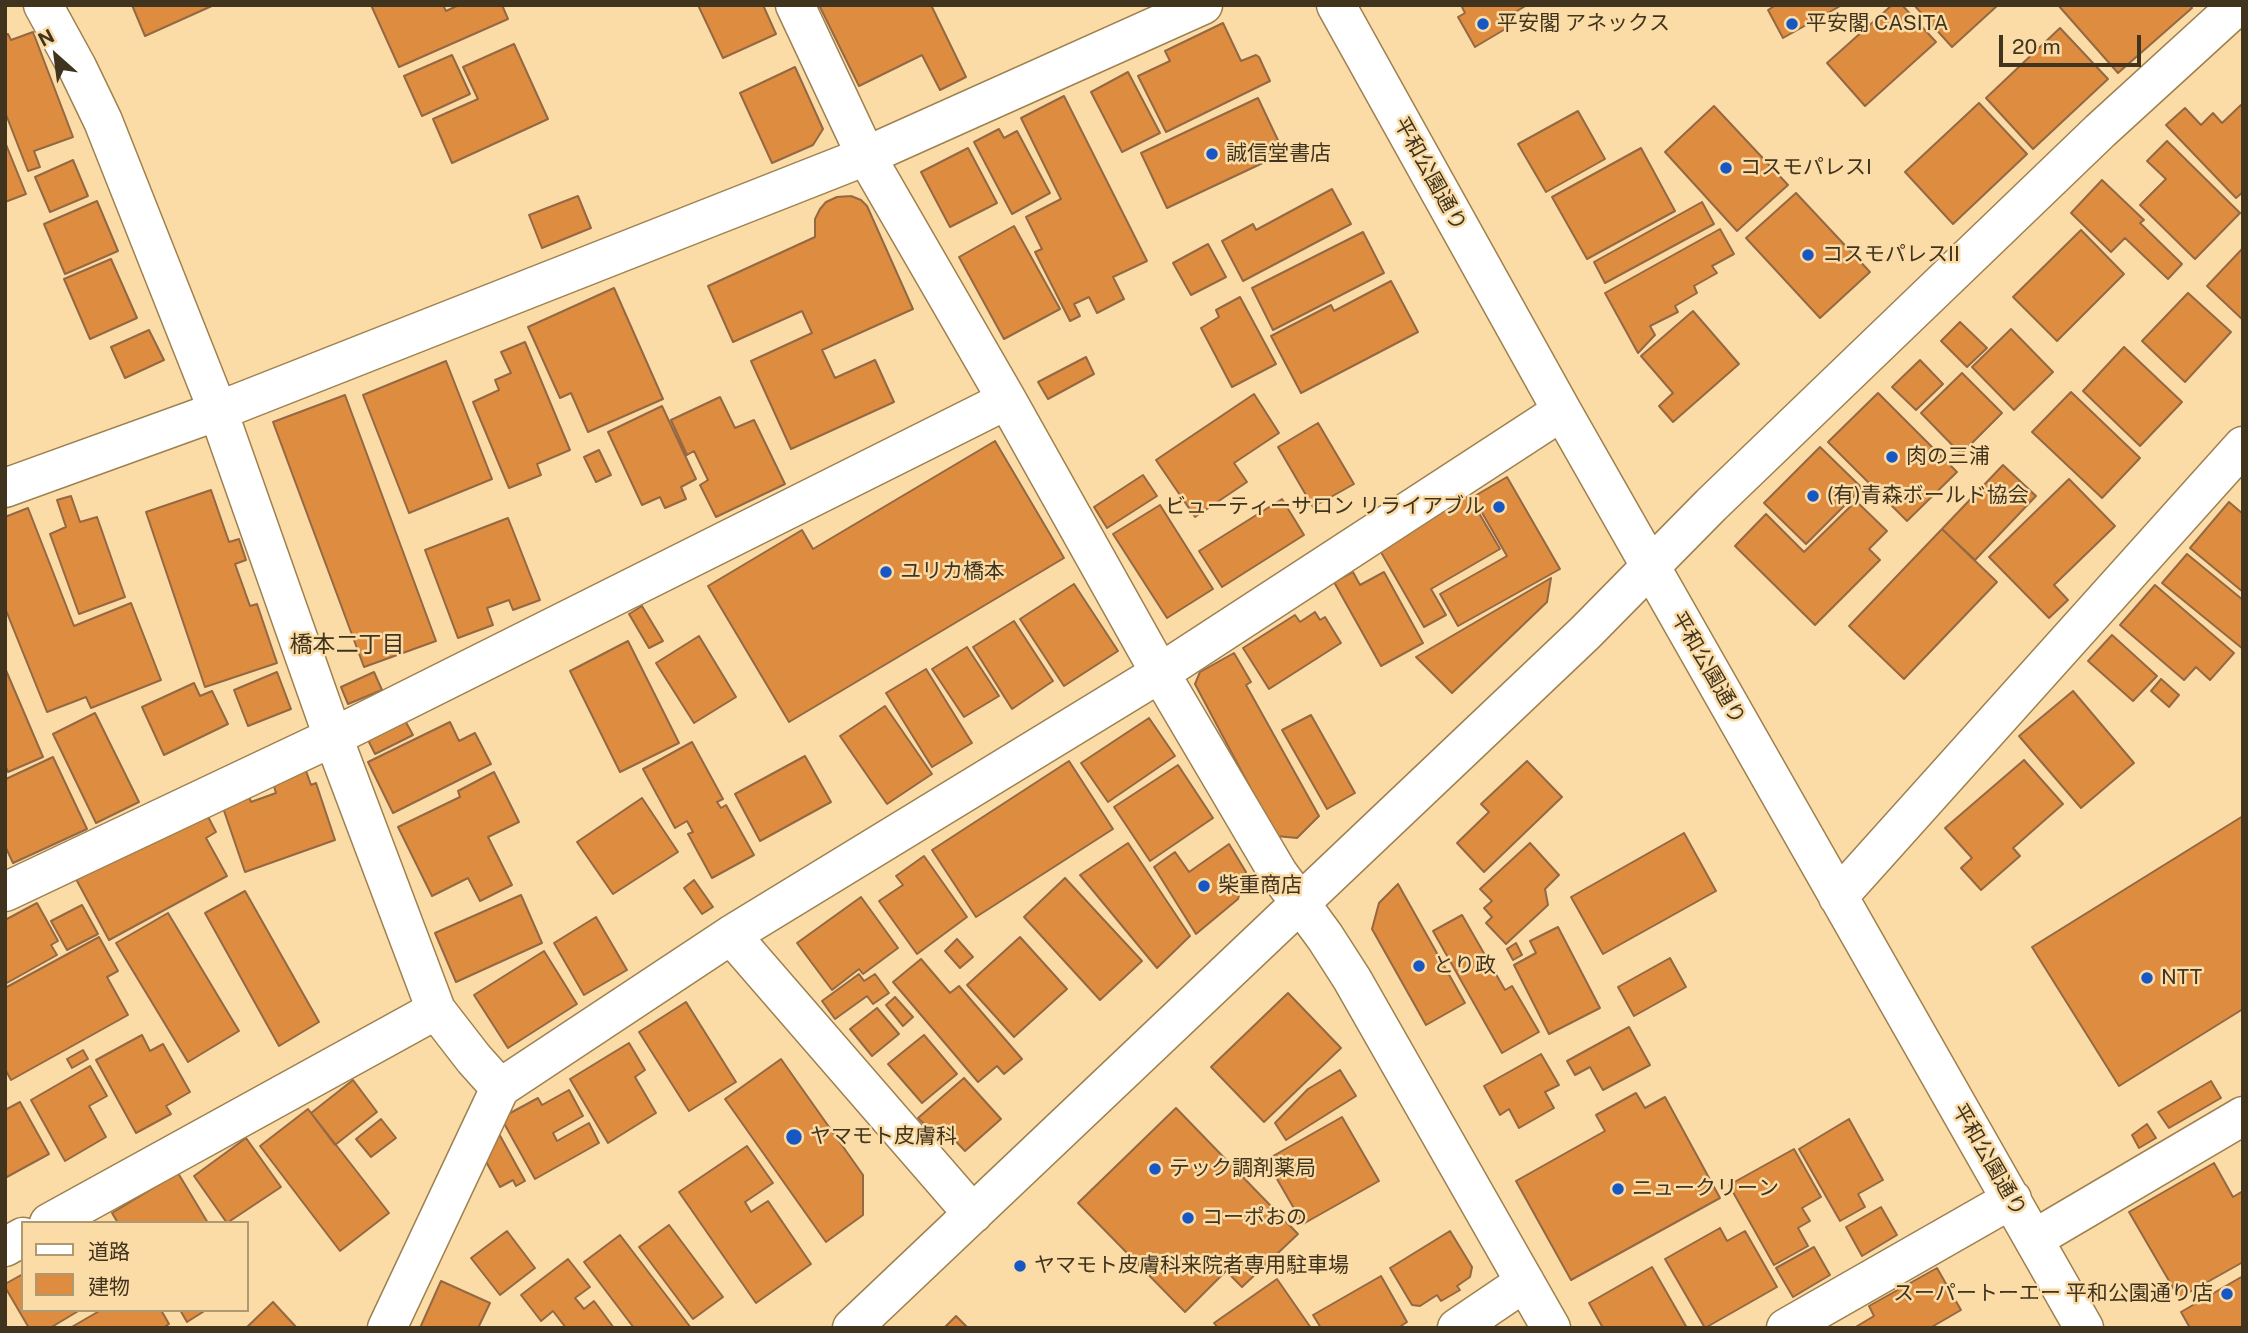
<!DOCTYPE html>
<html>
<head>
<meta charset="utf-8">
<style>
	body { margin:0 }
	#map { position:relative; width:2248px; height:1333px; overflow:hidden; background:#fbdca7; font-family:"Public Sans","Noto Sans JP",sans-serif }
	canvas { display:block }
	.frame { position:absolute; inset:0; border:7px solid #40341f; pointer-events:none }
	.legend { position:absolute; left:21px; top:1221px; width:228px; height:91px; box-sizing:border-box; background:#fbdca7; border:2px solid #b09971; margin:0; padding:9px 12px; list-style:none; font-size:21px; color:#40341f }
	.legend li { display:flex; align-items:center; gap:14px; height:35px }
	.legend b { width:35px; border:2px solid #b09971 }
	.north { position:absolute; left:21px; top:21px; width:70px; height:70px; -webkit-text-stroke:5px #fbdca7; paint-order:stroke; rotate:332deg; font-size:19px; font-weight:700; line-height:28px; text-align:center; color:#40341f }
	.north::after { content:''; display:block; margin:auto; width:24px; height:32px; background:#40341f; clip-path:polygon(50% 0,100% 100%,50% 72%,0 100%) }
	.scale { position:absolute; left:1999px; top:35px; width:142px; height:32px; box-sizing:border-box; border:4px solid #40341f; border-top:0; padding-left:9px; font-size:21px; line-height:24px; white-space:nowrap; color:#40341f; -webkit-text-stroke:5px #fbdca7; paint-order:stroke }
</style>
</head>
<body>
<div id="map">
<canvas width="2248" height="1333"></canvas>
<div class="frame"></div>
<ul class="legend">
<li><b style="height:9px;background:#fff"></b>道路</li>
<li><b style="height:19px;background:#de8c40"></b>建物</li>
</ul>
<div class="north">N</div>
<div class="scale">20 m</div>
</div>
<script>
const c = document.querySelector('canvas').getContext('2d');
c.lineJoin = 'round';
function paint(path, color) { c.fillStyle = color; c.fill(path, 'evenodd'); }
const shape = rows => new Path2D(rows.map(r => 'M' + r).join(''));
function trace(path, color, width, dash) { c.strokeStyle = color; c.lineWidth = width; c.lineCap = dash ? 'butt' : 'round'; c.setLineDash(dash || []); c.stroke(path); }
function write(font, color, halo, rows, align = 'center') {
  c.font = font + ' "Public Sans","Noto Sans JP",sans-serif'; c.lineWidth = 5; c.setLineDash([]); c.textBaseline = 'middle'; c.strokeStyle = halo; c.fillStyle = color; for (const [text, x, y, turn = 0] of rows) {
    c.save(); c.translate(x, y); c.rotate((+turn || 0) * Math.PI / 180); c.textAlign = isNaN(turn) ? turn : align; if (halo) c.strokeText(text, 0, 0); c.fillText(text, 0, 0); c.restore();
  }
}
const building = shape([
	[132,5,214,5,145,36,132,5],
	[371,5,443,5,446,11,459,5,502,5,508,19,399,67,371,5],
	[698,5,763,5,776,34,723,58,698,5],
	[819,5,931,5,966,77,940,90,922,55,859,86,819,5],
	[1461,5,1527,5,1502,20,1507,28,1475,47,1458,17,1465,13,1461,5],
	[1776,5,1842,5,1783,38,1768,10,1776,5],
	[1892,5,1902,5,1936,42,1865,106,1827,63,1892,5],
	[1914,5,1998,5,1952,47,1914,5],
	[2058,5,2190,5,2192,8,2118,73,2058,5],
	[1223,23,1241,61,1256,55,1259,57,1270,81,1166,132,1138,76,1170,61,1165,51,1223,23],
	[2060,28,2108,79,2033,149,1986,98,2060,28],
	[33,32,73,137,34,151,40,167,28,171,5,112,5,35,8,34,11,40,33,32],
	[514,44,548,119,452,163,433,119,478,99,463,67,514,44],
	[452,55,470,94,422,116,404,76,452,55],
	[795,67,823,129,813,145,772,163,740,93,795,67],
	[1128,72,1160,133,1122,152,1091,92,1128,72],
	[1064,96,1147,261,1113,277,1124,299,1097,313,1089,297,1074,304,1080,316,1070,321,1035,252,1042,249,1026,217,1061,199,1021,118,1064,96],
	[1258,98,1284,153,1167,208,1141,153,1258,98],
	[1979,103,2027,154,1953,224,1905,172,1979,103],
	[2241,105,2243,106,2243,192,2236,198,2166,125,2185,108,2201,125,2213,113,2222,123,2241,105],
	[1714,106,1788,185,1737,231,1665,152,1714,106],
	[1578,111,1605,159,1546,192,1518,144,1578,111],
	[999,129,1004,138,1017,131,1050,193,1012,214,974,142,999,129],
	[2167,141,2240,213,2195,259,2140,205,2166,179,2147,161,2167,141],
	[5,142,26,194,5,202,5,142],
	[968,148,997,203,950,227,921,172,968,148],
	[1641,148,1675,211,1587,259,1552,197,1641,148],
	[73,160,88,196,50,212,35,177,73,160],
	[2102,180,2144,220,2140,223,2182,264,2168,279,2125,238,2111,252,2071,213,2102,180],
	[1332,189,1351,224,1243,281,1222,241,1253,224,1256,230,1332,189],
	[1796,193,1870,272,1820,318,1746,238,1796,193],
	[578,196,591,228,542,248,529,215,578,196],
	[851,196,861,200,867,206,913,309,822,350,835,378,875,360,894,402,791,449,751,361,812,333,802,311,733,342,708,286,815,237,815,219,820,209,826,202,837,197,851,196],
	[97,201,118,251,65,274,44,224,97,201],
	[1702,202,1714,224,1605,283,1594,262,1702,202],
	[1014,226,1060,309,1004,339,959,257,1014,226],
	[1720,229,1734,254,1712,266,1717,273,1694,286,1697,293,1675,306,1678,312,1650,326,1655,335,1638,353,1605,293,1720,229],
	[2081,230,2124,274,2057,341,2013,297,2081,230],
	[1363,232,1384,273,1273,330,1252,288,1363,232],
	[1208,244,1226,277,1191,295,1173,263,1208,244],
	[2243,248,2243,320,2207,286,2243,248],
	[111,259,137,318,90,339,64,279,111,259],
	[1391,281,1418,332,1301,393,1271,336,1331,305,1334,311,1391,281],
	[614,288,663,399,588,432,571,393,560,398,528,327,614,288],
	[2188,293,2231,332,2185,382,2142,341,2188,293],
	[1240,297,1276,364,1232,387,1201,328,1219,317,1216,310,1240,297],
	[1693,311,1739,364,1673,422,1659,406,1673,393,1641,356,1693,311],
	[1960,322,1987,348,1967,367,1941,341,1960,322],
	[2011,329,2053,372,2014,410,1972,367,2011,329],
	[149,330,164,360,125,378,111,347,149,330],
	[525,342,570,450,537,464,541,475,509,488,473,402,499,390,495,380,511,373,501,352,525,342],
	[2124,347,2182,402,2140,446,2083,391,2124,347],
	[1086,357,1094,374,1048,399,1038,382,1086,357],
	[1920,360,1943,384,1916,410,1892,387,1920,360],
	[446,361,492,479,409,513,363,395,446,361],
	[1962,373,2002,413,1961,454,1921,413,1962,373],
	[2071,392,2140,458,2102,498,2032,432,2071,392],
	[1878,393,1957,472,1907,521,1828,442,1878,393],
	[1254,394,1279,433,1234,463,1247,482,1195,517,1156,460,1254,394],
	[345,395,436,641,364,667,273,422,345,395],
	[720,397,735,428,754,420,785,484,716,517,700,485,708,480,694,451,687,455,671,420,720,397],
	[662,406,696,479,681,487,686,499,665,508,660,497,642,505,608,432,662,406],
	[1318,423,1354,484,1313,507,1278,447,1318,423],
	[995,441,1064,558,789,722,708,586,802,530,813,549,995,441],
	[1820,447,1862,488,1806,544,1764,503,1820,447],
	[599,450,611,475,596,482,584,457,599,450],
	[2003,465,2036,496,1975,560,1942,529,2003,465],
	[1143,475,1157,496,1107,528,1094,507,1143,475],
	[1507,477,1560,569,1458,626,1440,594,1507,556,1473,497,1507,477],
	[2069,479,2115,526,2054,585,2068,600,2049,618,1989,557,2069,479],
	[211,490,229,542,239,539,246,560,235,564,250,606,257,604,277,663,205,687,146,512,211,490],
	[71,496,80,522,97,517,125,597,79,614,50,534,66,527,57,500,71,496],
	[1469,496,1500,549,1431,589,1446,615,1424,627,1378,547,1469,496],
	[1282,499,1304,535,1222,587,1199,551,1282,499],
	[1856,501,1887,531,1869,549,1880,560,1815,625,1735,546,1766,514,1804,552,1856,501],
	[2229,502,2243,514,2243,592,2190,548,2229,502],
	[1160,505,1213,589,1167,618,1113,534,1160,505],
	[28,508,74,626,131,603,161,680,91,708,86,697,47,712,5,608,5,517,28,508],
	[508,518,540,600,513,610,509,600,487,608,493,625,458,638,425,550,508,518],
	[1942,529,1997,582,1904,679,1849,626,1942,529],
	[2187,554,2243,600,2243,649,2162,583,2187,554],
	[1353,572,1360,585,1384,572,1423,643,1381,666,1334,582,1353,572],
	[1551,578,1547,602,1452,693,1416,657,1551,578],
	[1074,584,1118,651,1064,686,1020,619,1074,584],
	[2155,585,2234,653,2210,680,2196,667,2184,680,2120,625,2155,585],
	[642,606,663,641,649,648,629,614,642,606],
	[1315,612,1320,620,1325,617,1341,643,1269,689,1243,648,1295,615,1300,622,1315,612],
	[1014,621,1053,681,1012,709,973,647,1014,621],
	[2112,635,2157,676,2133,701,2088,661,2112,635],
	[699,636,736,697,694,723,656,663,699,636],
	[628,641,679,743,620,772,570,671,628,641],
	[967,647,999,696,964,717,932,669,967,647],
	[1234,653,1251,682,1246,685,1319,816,1297,838,1276,836,1195,684,1200,672,1234,653],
	[5,668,43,757,8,772,5,765,5,668],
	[926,669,972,743,932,767,886,693,926,669],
	[277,672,291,709,248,726,234,690,277,672],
	[374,672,382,690,348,704,341,687,374,672],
	[2161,679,2179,695,2169,707,2151,691,2161,679],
	[194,683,200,696,212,691,228,724,164,755,142,707,194,683],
	[2073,691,2134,763,2081,808,2019,736,2073,691],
	[885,706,932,774,887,804,840,736,885,706],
	[95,713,139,802,96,823,53,734,95,713],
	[1311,715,1355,793,1327,809,1282,730,1311,715],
	[403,717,413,735,375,754,366,736,403,717],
	[1149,718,1175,756,1108,802,1081,763,1149,718],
	[450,722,459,741,475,733,491,764,393,813,368,762,450,722],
	[692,742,723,799,717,802,721,808,726,805,754,855,712,878,688,834,693,832,687,821,675,828,643,769,692,742],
	[805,756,831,802,760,841,735,794,805,756],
	[53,757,87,829,13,863,5,846,5,778,6,779,53,757],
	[2024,760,2063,804,2013,848,2020,856,1981,890,1961,868,1972,858,1945,828,2024,760],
	[1069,761,1113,829,976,917,932,850,1069,761],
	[1527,761,1562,797,1484,872,1457,843,1489,812,1481,804,1527,761],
	[1178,765,1213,818,1150,861,1114,807,1178,765],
	[306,771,311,785,316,783,335,840,245,872,221,802,248,793,251,802,276,793,273,783,306,771],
	[494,772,519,822,488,837,512,885,480,901,468,878,432,896,398,827,460,797,458,791,494,772],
	[642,798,678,852,613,894,577,842,642,798],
	[204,809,216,832,206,838,227,876,109,940,76,879,204,809],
	[2243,816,2243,1009,2119,1086,2032,947,2243,816],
	[1684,833,1716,891,1603,954,1571,897,1684,833],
	[1128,843,1190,936,1157,968,1080,875,1128,843],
	[1530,843,1559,875,1545,889,1548,905,1506,944,1486,923,1492,917,1484,908,1492,901,1480,889,1530,843],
	[1229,844,1246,872,1238,899,1196,934,1154,867,1175,852,1189,872,1229,844],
	[924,856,967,917,917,954,879,901,903,885,896,876,924,856],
	[1065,878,1142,961,1100,1000,1024,917,1065,878],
	[694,880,713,907,702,914,684,888,694,880],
	[1398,884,1465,1003,1426,1025,1372,929,1379,903,1398,884],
	[245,891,319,1022,279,1046,205,913,245,891],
	[521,895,542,943,456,982,435,933,521,895],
	[861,897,898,948,863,974,859,969,832,990,797,943,861,897],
	[37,903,58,941,51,945,57,955,5,984,5,920,37,903],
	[82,905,98,934,67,950,51,921,82,905],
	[168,913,239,1031,188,1062,116,943,168,913],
	[1462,915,1505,990,1512,986,1539,1032,1502,1053,1433,931,1462,915],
	[596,917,627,970,584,995,554,943,596,917],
	[1558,927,1600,1008,1549,1034,1514,965,1536,953,1530,941,1558,927],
	[99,937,118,971,107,977,128,1015,11,1080,5,1069,5,988,99,937],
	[1020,937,1067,989,1014,1037,967,985,1020,937],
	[957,939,973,957,960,968,945,951,957,939],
	[1516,943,1522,955,1513,960,1507,949,1516,943],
	[544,951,577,1004,508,1048,474,995,544,951],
	[1670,958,1686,987,1634,1016,1618,987,1670,958],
	[921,959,950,993,959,986,1022,1059,1004,1074,997,1066,978,1082,893,982,921,959],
	[859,974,864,981,875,974,889,993,873,1004,867,996,835,1019,822,1001,859,974],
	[1288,993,1341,1048,1264,1122,1211,1067,1288,993],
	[895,997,913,1017,903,1026,886,1005,895,997],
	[686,1002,736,1082,689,1111,639,1032,686,1002],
	[877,1008,899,1034,872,1056,850,1029,877,1008],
	[1629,1027,1650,1065,1603,1090,1590,1067,1575,1075,1567,1061,1629,1027],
	[142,1035,150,1051,163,1044,190,1092,166,1106,171,1114,136,1133,96,1060,142,1035],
	[924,1035,957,1074,922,1103,888,1064,924,1035],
	[629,1043,645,1070,635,1077,656,1113,608,1143,570,1079,629,1043],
	[83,1050,88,1059,72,1068,67,1059,83,1050],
	[1541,1054,1559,1085,1545,1092,1554,1108,1519,1128,1509,1109,1500,1115,1484,1086,1541,1054],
	[781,1059,863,1175,863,1215,826,1242,725,1099,781,1059],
	[90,1066,107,1096,89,1106,106,1137,65,1161,31,1100,90,1066],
	[1340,1070,1356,1096,1286,1140,1275,1123,1308,1089,1340,1070],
	[964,1078,1001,1119,965,1151,943,1128,935,1135,918,1118,964,1078],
	[353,1080,377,1112,335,1145,311,1113,353,1080],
	[2211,1081,2221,1098,2169,1128,2158,1112,2211,1081],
	[569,1090,583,1116,553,1133,557,1141,589,1123,599,1143,535,1179,501,1118,538,1098,542,1105,569,1090],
	[1636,1093,1645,1108,1665,1097,1720,1198,1571,1280,1516,1181,1605,1131,1596,1115,1636,1093],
	[20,1102,49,1154,5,1178,5,1110,20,1102],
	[1176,1108,1298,1234,1242,1287,1226,1271,1185,1312,1078,1203,1176,1108],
	[308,1109,389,1213,340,1251,260,1146,308,1109],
	[1342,1117,1379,1181,1303,1224,1266,1160,1342,1117],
	[381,1119,396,1138,371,1157,356,1139,381,1119],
	[1849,1119,1883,1180,1858,1194,1865,1207,1840,1221,1799,1149,1849,1119],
	[2147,1124,2156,1138,2139,1148,2132,1135,2147,1124],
	[498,1132,525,1181,516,1186,513,1180,500,1187,484,1158,498,1132],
	[246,1138,281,1187,227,1223,194,1176,246,1138],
	[747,1146,773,1183,745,1202,751,1212,768,1201,811,1264,756,1303,679,1192,747,1146],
	[1794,1149,1821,1197,1802,1208,1810,1221,1798,1228,1808,1246,1774,1265,1729,1185,1794,1149],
	[2214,1163,2233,1197,2243,1191,2243,1262,2179,1298,2129,1212,2214,1163],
	[178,1173,208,1223,118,1223,112,1213,178,1173],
	[1881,1207,1897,1235,1862,1256,1846,1227,1881,1207],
	[669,1225,723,1297,693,1319,639,1247,669,1225],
	[1720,1228,1727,1241,1745,1231,1777,1287,1705,1328,1665,1259,1720,1228],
	[507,1231,535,1268,500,1295,471,1258,507,1231],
	[1450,1231,1472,1267,1470,1277,1457,1286,1460,1290,1441,1301,1437,1295,1420,1306,1412,1305,1390,1268,1450,1231],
	[620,1235,691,1328,634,1328,584,1262,620,1235],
	[1814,1247,1830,1275,1793,1297,1776,1268,1814,1247],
	[568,1259,590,1287,575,1298,584,1309,594,1301,614,1328,566,1328,553,1311,541,1321,521,1295,568,1259],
	[1652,1267,1687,1328,1603,1328,1589,1303,1652,1267],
	[1937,1268,1961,1310,1930,1328,1854,1328,1874,1316,1869,1306,1937,1268],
	[23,1274,23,1310,80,1310,50,1328,29,1328,5,1287,5,1284,23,1274],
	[1381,1276,1407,1322,1398,1328,1321,1328,1313,1315,1381,1276],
	[2243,1276,2243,1328,2190,1328,2181,1312,2243,1276],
	[1277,1279,1311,1328,1218,1328,1214,1323,1277,1279],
	[441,1281,490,1303,478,1328,420,1328,441,1281],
	[273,1302,297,1328,246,1328,273,1302],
	[101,1310,161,1310,169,1324,163,1328,70,1328,101,1310],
	[180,1310,206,1310,187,1322,180,1310],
	[956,1316,968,1328,944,1328,956,1316]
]);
const minor = shape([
	[43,5,77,67,103,121,218,411,333,737,436,1010,474,1059,500,1088,731,935,1160,673,1562,411],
	[795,5,866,156,1007,400,1160,673,1278,873,1325,937,1352,979,1551,1328],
	[1336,5,1562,411,2084,1328],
	[5,488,218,411,866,156,1203,5],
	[5,892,333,737,1007,400],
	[1838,897,2243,446],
	[731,935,973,1214],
	[49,1223,436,1010],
	[2034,1239,2243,1116],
	[5,1247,23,1237],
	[387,1328,500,1088],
	[852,1328,1585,633,1711,505,2100,131,2238,5],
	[1457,1328,1525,1282],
	[1786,1328,2012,1199]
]);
const markers = [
	[1483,24,7,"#1757c3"],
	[1792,24,7,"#1757c3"],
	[1212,154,7,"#1757c3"],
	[1726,168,7,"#1757c3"],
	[1808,255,7,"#1757c3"],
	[1892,457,7,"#1757c3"],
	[1813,496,7,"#1757c3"],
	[1499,507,7,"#1757c3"],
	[886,572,7,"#1757c3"],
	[1204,886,7,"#1757c3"],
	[1419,966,7,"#1757c3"],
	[2147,978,7,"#1757c3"],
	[794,1137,9,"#1757c3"],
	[1155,1169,7,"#1757c3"],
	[1618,1189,7,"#1757c3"],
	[1188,1218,7,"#1757c3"],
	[1020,1266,7,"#1757c3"],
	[2227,1294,7,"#1757c3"]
];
const poiNames = [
	["平安閣 アネックス",1497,24],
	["平安閣 CASITA",1806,24],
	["誠信堂書店",1226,154],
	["コスモパレスI",1740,168],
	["コスモパレスII",1822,255],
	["肉の三浦",1906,457],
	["(有)青森ボールド協会",1827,496],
	["ビューティーサロン リライアブル",1485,507,"right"],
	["ユリカ橋本",900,572],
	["柴重商店",1218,886],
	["とり政",1433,966],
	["NTT",2161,978],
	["ヤマモト皮膚科",810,1137],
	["テック調剤薬局",1169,1169],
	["ニュークリーン",1632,1189],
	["コーポおの",1202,1218],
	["ヤマモト皮膚科来院者専用駐車場",1034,1266],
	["スーパートーエー 平和公園通り店",2213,1294,"right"]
];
const streetNames = [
	["平和公園通り",1430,174,61],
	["平和公園通り",1708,668,60],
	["平和公園通り",1989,1160,60]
];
const neighbourhoodNames = [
	["橋本二丁目",347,645]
];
paint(building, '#de8c40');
trace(building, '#946843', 2);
trace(minor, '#9e814f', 41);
trace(minor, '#fff', 38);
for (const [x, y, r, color] of markers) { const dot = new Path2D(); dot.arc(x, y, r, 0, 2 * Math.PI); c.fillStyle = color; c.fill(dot); trace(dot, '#fbdca7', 2.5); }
write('21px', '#40341f', '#fbdca7', poiNames, 'left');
write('21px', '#40341f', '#fbdca7', streetNames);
write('23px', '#40341f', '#fbdca7', neighbourhoodNames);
</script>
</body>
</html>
